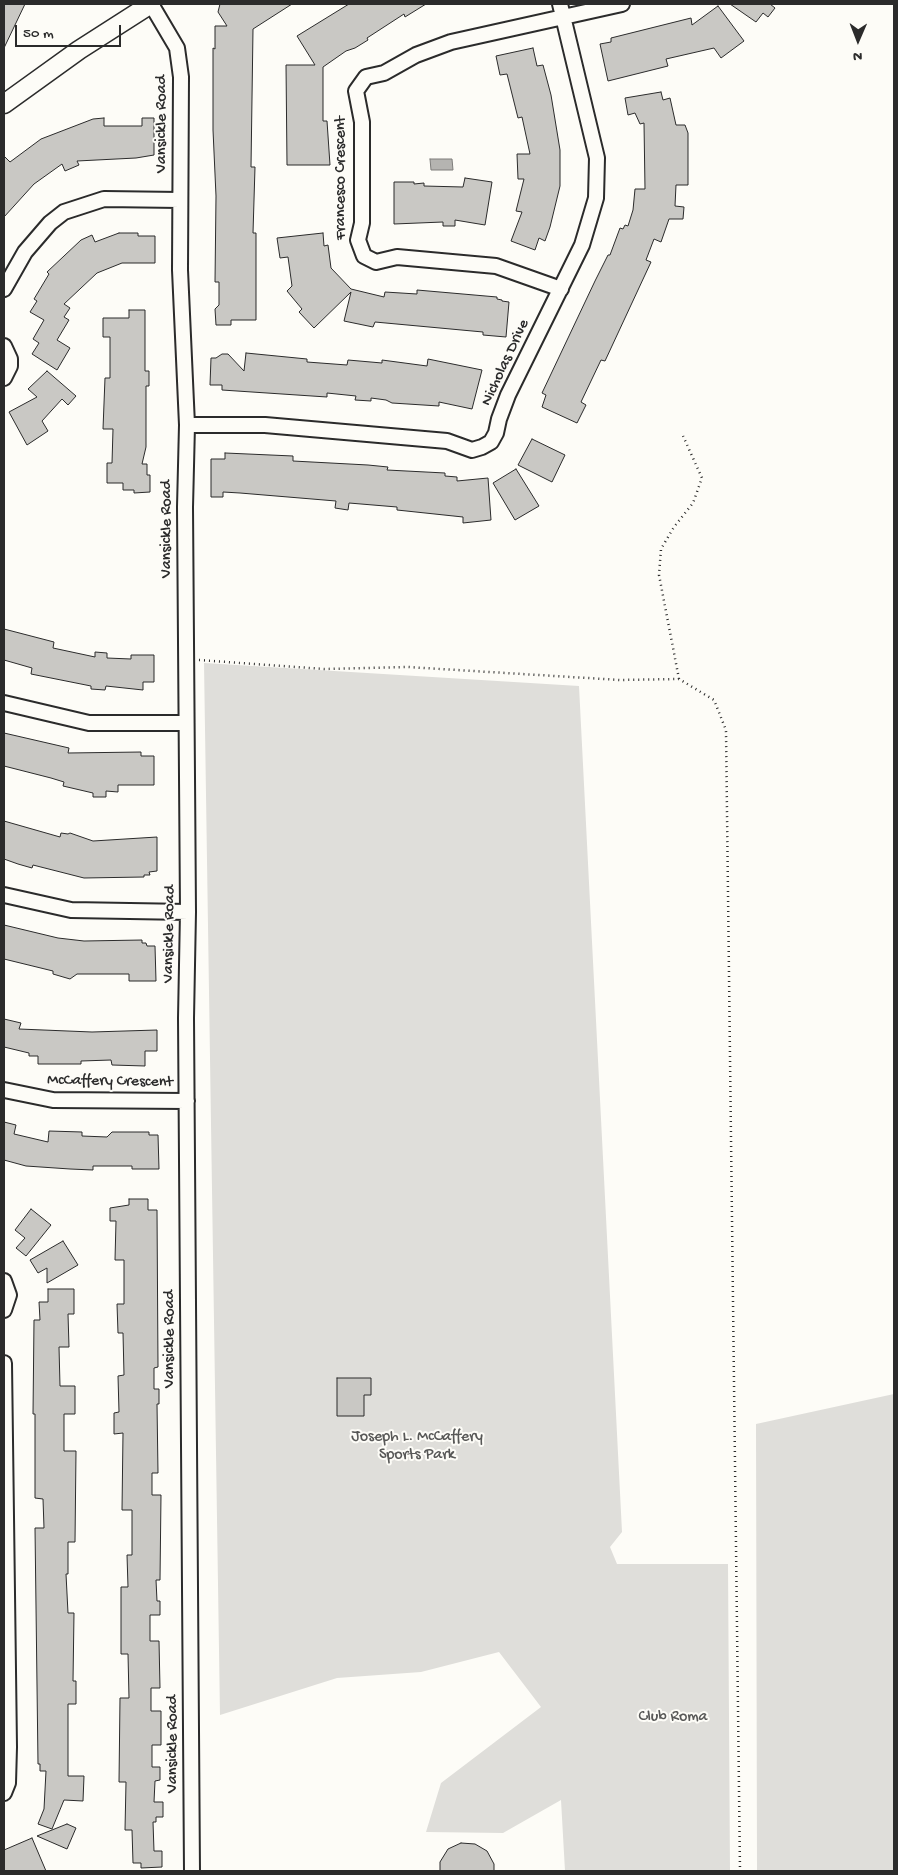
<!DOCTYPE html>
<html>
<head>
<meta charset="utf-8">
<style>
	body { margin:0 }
	#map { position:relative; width:898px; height:1875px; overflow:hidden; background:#fdfcf7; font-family:"Gochi Hand",sans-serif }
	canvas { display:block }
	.frame { position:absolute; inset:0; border:5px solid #2b2b2b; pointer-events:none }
	.north { position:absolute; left:833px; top:15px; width:50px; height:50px; -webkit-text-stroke:4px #fdfcf7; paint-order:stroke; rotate:181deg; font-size:14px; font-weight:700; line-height:20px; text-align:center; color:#2b2b2b }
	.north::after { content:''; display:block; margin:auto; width:18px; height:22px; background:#2b2b2b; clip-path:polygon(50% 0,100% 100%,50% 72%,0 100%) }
	.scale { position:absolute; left:15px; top:25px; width:106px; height:22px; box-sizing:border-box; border:2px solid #2b2b2b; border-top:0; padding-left:6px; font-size:15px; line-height:18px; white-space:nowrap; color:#2b2b2b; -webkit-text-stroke:4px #fdfcf7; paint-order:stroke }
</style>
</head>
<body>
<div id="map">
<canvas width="898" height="1875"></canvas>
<div class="frame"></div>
<div class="north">N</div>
<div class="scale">50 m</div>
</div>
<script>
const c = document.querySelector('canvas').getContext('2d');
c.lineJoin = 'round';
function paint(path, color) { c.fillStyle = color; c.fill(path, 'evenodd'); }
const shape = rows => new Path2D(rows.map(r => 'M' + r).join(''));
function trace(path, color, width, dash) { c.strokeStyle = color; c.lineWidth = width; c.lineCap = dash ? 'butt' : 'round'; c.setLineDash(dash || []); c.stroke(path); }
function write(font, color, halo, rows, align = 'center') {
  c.font = font + ' "Gochi Hand",sans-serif'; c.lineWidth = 4; c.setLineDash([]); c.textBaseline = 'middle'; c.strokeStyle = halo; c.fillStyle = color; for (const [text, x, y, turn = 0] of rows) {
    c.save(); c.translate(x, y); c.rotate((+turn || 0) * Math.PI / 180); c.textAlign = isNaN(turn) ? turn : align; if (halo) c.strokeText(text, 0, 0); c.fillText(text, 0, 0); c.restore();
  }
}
const green = shape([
	[204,663,579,686,622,1532,610,1547,617,1564,728,1564,730,1871,565,1871,561,1800,503,1833,426,1832,441,1783,541,1707,499,1652,421,1672,337,1678,220,1715],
	[894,1394,894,1871,757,1871,756,1424]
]);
const water = shape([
	[430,159,452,159,453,170,431,170,430,159]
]);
const building = shape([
	[4,4,25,4,4,48,4,4],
	[220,4,292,4,253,29,251,167,255,167,253,233,256,233,256,320,231,320,231,325,216,325,215,309,219,305,219,282,215,282,216,196,213,130,213,48,215,49,215,26,227,26,218,12,220,4],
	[349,4,426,4,405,17,404,14,367,38,368,40,355,48,346,51,323,67,323,121,327,121,330,165,287,165,286,65,315,65,297,36,349,4],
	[730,4,770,4,775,8,768,17,763,13,756,22,730,4],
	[718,6,744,41,721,58,714,48,666,59,668,66,608,81,600,44,611,42,611,38,691,18,692,25,718,6],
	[533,48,537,66,543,65,551,95,560,150,560,186,550,227,545,241,539,238,535,250,511,241,522,212,516,211,524,179,518,179,517,154,530,154,522,117,518,118,507,74,500,75,496,56,533,48],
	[661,92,663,100,670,98,676,125,685,125,688,133,688,185,676,185,675,206,684,207,683,219,669,219,661,242,654,239,646,260,651,262,605,361,601,360,581,402,586,405,577,423,542,407,546,395,542,393,595,281,608,255,610,255,620,228,623,229,625,225,628,226,633,210,635,189,645,189,644,123,640,124,635,113,628,115,625,98,661,92],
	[104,118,104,126,142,126,142,118,154,118,154,155,136,158,77,161,79,165,65,171,62,164,34,184,4,217,4,156,10,162,41,139,93,119,104,118],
	[465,178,492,182,485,225,455,220,455,226,443,226,443,222,394,224,394,182,414,182,414,184,424,183,424,186,463,187,465,178],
	[119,233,138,233,138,236,155,236,155,263,122,263,97,273,64,304,70,308,64,317,69,320,57,340,70,348,57,370,32,354,39,343,33,339,44,320,30,312,37,301,34,299,49,274,47,272,81,240,92,235,95,242,119,233],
	[323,233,324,246,328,245,331,268,351,289,384,297,385,292,417,294,417,290,497,297,497,299,502,300,502,301,509,302,506,337,483,335,483,332,375,322,373,327,344,321,351,292,314,328,299,312,302,309,287,291,292,286,288,257,280,258,277,238,323,233],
	[129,310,145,310,145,371,149,371,149,386,146,386,146,447,142,464,147,464,147,475,150,475,150,492,134,493,134,490,123,490,123,483,107,483,107,463,112,463,113,429,103,429,105,378,110,378,110,337,103,337,103,318,129,318,129,310],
	[246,353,307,359,307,362,347,365,348,360,382,363,382,360,427,366,428,359,482,370,472,409,439,402,439,406,392,403,386,400,371,398,371,401,355,400,356,396,327,393,327,397,222,390,222,385,210,385,211,358,216,358,222,354,228,354,244,371,246,353],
	[47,371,76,396,68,405,62,399,42,421,48,431,27,445,9,412,37,397,28,389,47,371],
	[532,439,565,455,552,482,518,465,532,439],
	[225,453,293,456,293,461,368,465,388,467,387,470,445,473,445,476,457,477,457,481,488,478,491,520,463,523,463,517,397,510,397,507,349,503,348,510,335,508,336,501,240,493,223,492,223,497,211,497,211,459,225,459,225,453],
	[516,469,539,506,515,520,493,483,516,469],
	[4,629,54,642,53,648,95,657,95,652,107,653,107,658,131,659,131,655,154,655,154,682,143,682,143,690,106,686,105,690,91,689,91,686,31,674,32,668,4,660,4,629],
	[4,733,69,748,68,753,141,752,141,756,154,756,154,785,118,785,118,792,106,791,106,797,93,797,93,793,63,786,64,782,51,778,4,766,4,733],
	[4,821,60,837,61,833,68,834,70,833,93,841,157,837,157,871,149,872,150,875,144,875,144,877,84,878,33,865,32,868,18,864,4,859,4,821],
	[4,925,58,938,84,941,142,940,142,943,146,943,147,946,155,946,156,981,129,981,129,974,77,974,70,979,53,974,53,971,4,959,4,925],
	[4,1019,21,1023,19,1029,92,1032,157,1030,157,1051,145,1051,145,1066,112,1065,111,1060,81,1061,81,1064,38,1064,38,1056,29,1056,29,1053,4,1047,4,1019],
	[4,1122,16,1125,14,1134,48,1142,49,1131,82,1132,82,1136,107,1137,112,1132,149,1132,149,1135,158,1135,159,1169,132,1169,132,1166,93,1166,93,1170,70,1169,26,1166,4,1160,4,1122],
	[129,1199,148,1199,148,1210,157,1210,158,1367,154,1368,154,1389,159,1389,159,1404,157,1404,158,1473,152,1473,152,1495,161,1495,160,1580,156,1580,157,1601,160,1601,160,1615,150,1615,150,1641,159,1641,160,1688,151,1688,151,1711,161,1711,161,1745,152,1745,152,1767,160,1767,160,1780,155,1781,154,1802,163,1802,163,1817,156,1817,156,1822,153,1822,154,1851,162,1851,162,1867,141,1868,141,1863,133,1863,132,1830,125,1830,126,1782,119,1782,120,1698,129,1698,128,1654,121,1654,121,1587,128,1587,127,1555,132,1555,132,1510,122,1510,123,1433,114,1434,114,1413,119,1412,118,1376,124,1375,123,1333,118,1333,117,1304,124,1304,124,1260,115,1260,116,1221,110,1221,110,1208,129,1205,129,1199],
	[31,1209,51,1225,26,1256,16,1248,25,1238,15,1230,31,1209],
	[63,1241,78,1265,47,1283,47,1268,38,1273,30,1260,63,1241],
	[48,1289,74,1289,74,1314,68,1314,69,1347,59,1347,60,1386,75,1386,75,1414,64,1414,64,1451,76,1451,75,1542,68,1542,68,1574,66,1574,68,1613,74,1613,73,1681,76,1681,76,1704,68,1704,68,1776,84,1776,83,1801,64,1800,52,1829,38,1824,44,1809,46,1771,40,1771,40,1764,38,1764,35,1528,44,1528,43,1499,35,1498,35,1414,33,1414,34,1320,40,1320,39,1302,48,1302,48,1289],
	[337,1378,371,1378,371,1395,364,1395,364,1416,337,1416,337,1378],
	[67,1824,76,1828,67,1849,37,1836,67,1824],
	[32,1838,46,1871,4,1871,4,1850,32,1838],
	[461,1843,475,1844,487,1851,494,1864,494,1871,440,1871,440,1862,448,1849,461,1843]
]);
const path = shape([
	[199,660,324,669,408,667,620,680,679,679,714,700,726,730,740,1871],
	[679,679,659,575,661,549,674,527,693,503,702,478,683,436]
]);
const minor = shape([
	[151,4,177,48,181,77,180,270,187,425,185,507,188,912,186,1018,192,1871],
	[4,289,25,252,50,223,64,212,104,199,180,200],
	[561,289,496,266,397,257,376,262,364,256,358,240,362,223,362,122,356,91,366,77,384,73,416,55,451,42,622,4],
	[4,346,10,359,10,366,4,378],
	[187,425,265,425,447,441,472,450,482,447,491,442,496,433,499,419,508,395,582,245,596,198,597,158,560,4],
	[4,703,89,723,186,723],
	[4,895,71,910,188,912],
	[4,1090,53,1100,187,1101],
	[4,1281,9,1295,4,1310],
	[4,1363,9,1747,8,1783,4,1793]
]);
const major = shape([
	[4,104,79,50,151,4]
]);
const streetNames = [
	["Vansickle Road",163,124,-90],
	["Francesco Crescent",342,178,-90],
	["Nicholas Drive",506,363,-65],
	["Vansickle Road",168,529,-90],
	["Vansickle Road",170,934,-89],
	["McCaffery Crescent",110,1082,1],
	["Vansickle Road",171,1339,-90],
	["Vansickle Road",174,1744,-90]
];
const parkNames = [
	["Joseph L. McCaffery",417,1438],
	["Sports Park",417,1456],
	["Club Roma",673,1718]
];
paint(green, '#dfdeda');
paint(water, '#b5b4b1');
trace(water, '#7e7d7b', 1);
paint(building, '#c9c8c4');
trace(building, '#2b2b2b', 1);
trace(minor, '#2b2b2b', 18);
trace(major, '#2b2b2b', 21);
trace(path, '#2b2b2b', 2.5, [1, 4]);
trace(minor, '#fdfcf7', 14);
trace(major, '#fdfcf7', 18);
write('16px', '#2b2b2b', '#fdfcf7', streetNames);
write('16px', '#585857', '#fdfcf7', parkNames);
</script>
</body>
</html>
